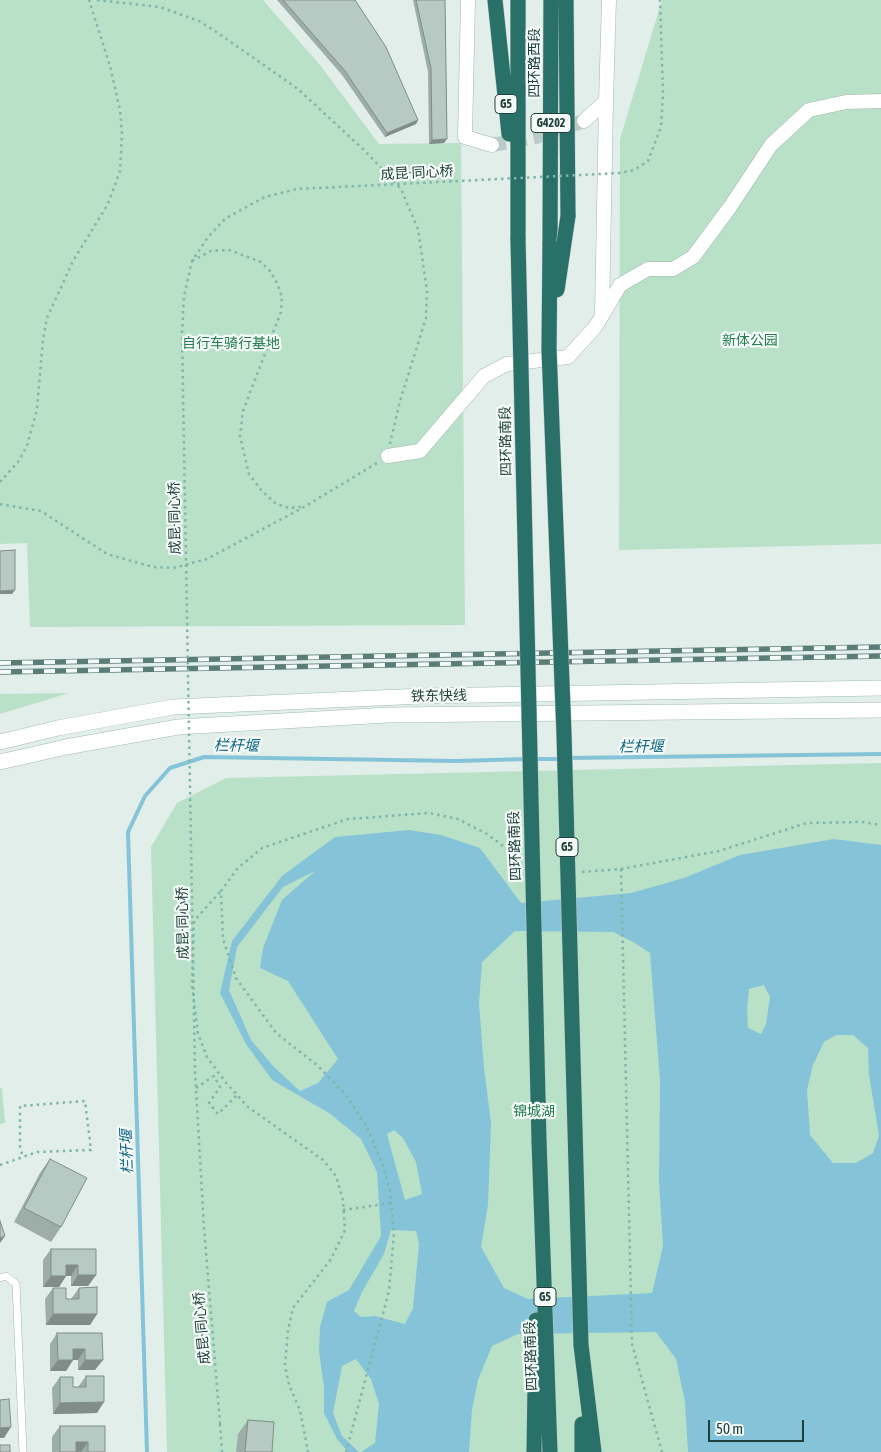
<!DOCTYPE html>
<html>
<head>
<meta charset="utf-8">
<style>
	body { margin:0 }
	#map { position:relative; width:881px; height:1452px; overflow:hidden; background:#e2eeea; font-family:"Asap Condensed",sans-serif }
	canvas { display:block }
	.scale { position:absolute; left:708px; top:1420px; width:96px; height:22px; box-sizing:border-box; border:2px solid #20413b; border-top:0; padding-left:6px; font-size:15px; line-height:18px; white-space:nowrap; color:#20413b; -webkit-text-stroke:4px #f4faf7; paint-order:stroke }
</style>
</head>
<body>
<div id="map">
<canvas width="881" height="1452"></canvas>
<div class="scale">50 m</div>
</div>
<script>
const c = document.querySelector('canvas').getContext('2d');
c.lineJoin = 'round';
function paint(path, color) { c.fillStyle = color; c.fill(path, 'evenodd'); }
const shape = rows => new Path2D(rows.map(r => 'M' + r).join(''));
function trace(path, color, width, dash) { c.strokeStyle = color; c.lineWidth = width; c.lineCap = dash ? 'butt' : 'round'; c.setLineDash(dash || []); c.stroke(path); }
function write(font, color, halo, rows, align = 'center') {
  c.font = font + ' "Asap Condensed","Noto Sans SC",sans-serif'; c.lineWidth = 4.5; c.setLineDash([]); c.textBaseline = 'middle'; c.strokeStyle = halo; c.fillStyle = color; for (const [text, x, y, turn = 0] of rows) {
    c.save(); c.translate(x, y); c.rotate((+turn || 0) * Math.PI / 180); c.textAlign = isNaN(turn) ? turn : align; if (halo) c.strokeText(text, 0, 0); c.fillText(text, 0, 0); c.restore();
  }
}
const green = shape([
	[0,0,263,0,320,65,379,144,461,143,465,625,30,627,27,543,0,544],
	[662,0,881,0,881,544,619,550,620,139],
	[69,693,0,714,0,694],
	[881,763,881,1452,167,1452,151,847,177,803,226,778],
	[0,1088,2,1088,5,1123,0,1124]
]);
const water = shape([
	[409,830,441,835,480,848,521,903,631,893,684,878,740,855,834,839,881,845,881,1452,688,1452,685,1402,676,1359,656,1332,518,1334,492,1346,478,1380,472,1410,469,1452,361,1452,375,1443,379,1404,371,1379,356,1359,342,1366,333,1413,342,1436,359,1452,348,1452,337,1439,324,1413,324,1387,319,1351,320,1327,327,1302,349,1290,381,1236,377,1172,361,1139,329,1113,272,1080,246,1044,220,993,232,941,282,876,335,837],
	[315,871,282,900,263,948,260,968,288,981,338,1059,318,1083,300,1091,274,1067,251,1040,229,990,237,947,283,887],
	[515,931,613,932,635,943,650,953,660,1080,659,1182,663,1246,652,1293,528,1299,504,1288,481,1247,488,1205,491,1123,484,1068,479,1003,482,962],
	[764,985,770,997,766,1024,761,1034,748,1028,747,1009,749,989],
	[836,1035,853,1035,868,1048,869,1075,879,1136,873,1153,856,1163,833,1163,810,1135,807,1090,813,1065,824,1042],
	[394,1130,403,1138,416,1162,422,1194,405,1200,387,1134],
	[391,1230,416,1231,419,1244,413,1308,405,1324,375,1316,361,1317,354,1311,362,1292,384,1254]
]);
const stream = shape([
	[568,758,881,754],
	[533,759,561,759],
	[147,1452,128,832,145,796,170,768,204,757,456,761,526,759]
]);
const streetTunnel = shape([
	[492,145,536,137,584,121]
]);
const path = shape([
	[97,0,160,7,199,21,218,33,298,89,365,151,401,189,418,229,427,291,426,318,400,401,390,444],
	[192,261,211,251,229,250,261,262,270,271,277,283,282,297,281,312,243,411,240,436,249,474,261,490,276,504,289,508,302,507],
	[0,482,18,462,27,446,37,409,43,339,47,318,73,261,108,204,120,171,122,134,120,110,110,66,89,0],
	[0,504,41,511,107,554,153,567,173,568,207,559,304,507,377,463],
	[621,869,632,1344,662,1452],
	[582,872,621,869,719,851,807,823,862,822,881,825],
	[220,892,194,921,192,985,198,1034,207,1057,227,1084,248,1107,323,1160,336,1176,343,1200,345,1230,331,1259,293,1308,288,1330,285,1365,289,1385,300,1410,308,1452],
	[196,1088,214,1076,220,1087,209,1103,218,1114,237,1095],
	[0,1165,37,1152,91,1150,85,1101,20,1106,20,1147,23,1157],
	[343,1210,392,1203],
	[220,1424,222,1452],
	[346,1452,389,1291,394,1233,390,1191,383,1165,367,1127,346,1095,318,1066,276,1033,236,978,223,939,221,891,237,869,262,848,348,819,429,813,458,819,487,834,519,858]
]);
const lane = shape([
	[0,1278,6,1276,16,1284,23,1452]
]);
const street = shape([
	[468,0,465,137,492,145],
	[584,121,606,101,609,0],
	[602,316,606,101],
	[388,456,420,451,484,376,507,364,568,357,596,326,620,285,648,269,673,269,693,257,730,207,771,145,809,110,846,102,881,101]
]);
const secondary = shape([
	[0,742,58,728,173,707,423,696,881,688],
	[0,762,66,747,178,727,388,715,881,710]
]);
const highway = shape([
	[495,0,509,134],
	[518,0,518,240],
	[566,0,568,216],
	[550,245,551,0],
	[539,1141,550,1452],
	[581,1345,594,1452],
	[582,1424,582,1452],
	[534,1452,536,1320]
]);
const rail = shape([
	[0,663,881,647],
	[0,672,881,656]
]);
const pathBridge = shape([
	[220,1424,204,1228,195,1071,182,333,184,296,192,261,208,237,226,218,265,197,297,189,620,173,634,170,648,161,661,127,663,94,660,0]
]);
const highwayBridge = shape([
	[518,240,539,1141],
	[550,245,549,349,564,734,581,1345],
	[557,290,568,216]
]);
const wall = shape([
	[277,0,355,0,418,120,416,124,385,137,342,75],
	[413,0,445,0,447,139,444,143,429,144,428,72],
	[50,1159,61,1227,51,1242,14,1222,40,1173],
	[51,1249,96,1275,88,1286,71,1286,71,1276,66,1276,59,1287,43,1287,43,1260],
	[53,1288,66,1299,71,1299,79,1288,97,1314,90,1325,46,1325,45,1299],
	[57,1333,102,1333,95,1370,78,1370,78,1360,73,1360,66,1371,50,1371,50,1344],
	[86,1376,97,1413,53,1414,52,1388,60,1377,73,1387,78,1387],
	[248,1420,272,1452,236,1452,238,1434],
	[60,1426,105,1452,52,1452,52,1437]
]);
const shadedWall = shape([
	[418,120,416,124,385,137,387,133],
	[447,139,444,143,429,144,432,140],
	[15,590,12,594,0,594,0,591],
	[5,1236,0,1243,0,1238],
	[66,1265,78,1265,71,1276,66,1276,59,1287,43,1287,51,1276],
	[78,1275,96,1275,88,1286,71,1286],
	[53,1314,97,1314,90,1325,46,1325],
	[73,1349,85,1349,78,1360,65,1360],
	[58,1360,73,1360,66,1371,50,1371],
	[85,1360,103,1360,95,1370,78,1370],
	[104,1402,97,1413,53,1414,60,1403],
	[11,1427,4,1438,0,1438,0,1428],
	[76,1442,88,1442,81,1452,69,1452]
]);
const building = shape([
	[283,0,355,0,386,47,418,120,387,133,345,71,283,0],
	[416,0,445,0,447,139,432,140,431,68,416,0],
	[15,550,15,590,0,591,0,551,15,550],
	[50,1159,87,1178,61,1227,24,1208,50,1159],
	[0,1221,5,1236,0,1238,0,1221],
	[51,1249,96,1249,96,1275,78,1275,78,1265,66,1265,66,1276,51,1276,51,1249],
	[97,1287,97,1314,53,1314,53,1288,66,1288,66,1299,79,1299,79,1288,97,1287],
	[57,1333,102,1333,103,1360,85,1360,85,1349,73,1349,73,1360,58,1360,57,1333],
	[86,1376,104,1376,104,1402,60,1403,60,1377,73,1377,73,1387,86,1387,86,1376],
	[9,1399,11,1427,0,1428,0,1400,9,1399],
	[248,1420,274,1422,272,1452,245,1452,248,1420],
	[60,1426,105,1426,105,1452,88,1452,88,1442,76,1442,76,1452,60,1452,60,1426],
	[0,1445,10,1445,10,1452,0,1452,0,1445]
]);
const shields = [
	[506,104,22],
	[551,123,40],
	[567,847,22],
	[545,1297,22]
];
const shieldNames = [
	["G5",506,104],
	["G4202",551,123],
	["G5",567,847],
	["G5",545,1297]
];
const streetNames = [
	["四环路西段",535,63,-90],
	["成昆·同心桥",417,173,-3],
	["四环路南段",506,441,-91],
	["成昆·同心桥",175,518,-91],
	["铁东快线",439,696,-1],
	["四环路南段",515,846,-92],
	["成昆·同心桥",183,923,-91],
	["成昆·同心桥",202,1328,-95],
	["四环路南段",531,1356,-92]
];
const parkNames = [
	["新体公园",750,341],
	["自行车骑行基地",231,344],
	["锦城湖",534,1112]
];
const waterNames = [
	["栏杆堰",236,746,1],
	["栏杆堰",641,747,-1],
	["栏杆堰",127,1152,-92]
];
paint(green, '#b9e1c7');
paint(water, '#85c4d8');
trace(stream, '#85c4d8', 4);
trace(streetTunnel, '#bbcbc7', 14, [14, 7]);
trace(lane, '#a4b7b2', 8);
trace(street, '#a4b7b2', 15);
trace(secondary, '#9fbbb4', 16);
trace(highway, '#c1cac8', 16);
trace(path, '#80b5a9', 2.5, [2.5, 4]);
trace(lane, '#fff', 7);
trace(street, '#fff', 14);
trace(secondary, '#fff', 15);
trace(highway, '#297168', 15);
trace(rail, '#5b7d77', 5.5);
trace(rail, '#f4faf7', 4, [11]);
trace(highwayBridge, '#c1cac8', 16, []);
trace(pathBridge, '#80b5a9', 2.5, [2.5, 4]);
trace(highwayBridge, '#297168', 15);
paint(wall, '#9dada8');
paint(shadedWall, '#808d88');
paint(building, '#b7c9c3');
trace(building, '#808d88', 1);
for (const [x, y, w] of shields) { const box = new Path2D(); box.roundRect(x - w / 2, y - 9.5, w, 19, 4); c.fillStyle = '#f4faf7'; c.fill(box); trace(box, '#20413b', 1); }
write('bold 12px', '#20413b', null, shieldNames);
write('14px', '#20413b', '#f4faf7', streetNames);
write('14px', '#267d4f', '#f4faf7', parkNames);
write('italic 15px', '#136784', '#f4faf7', waterNames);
</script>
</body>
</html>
